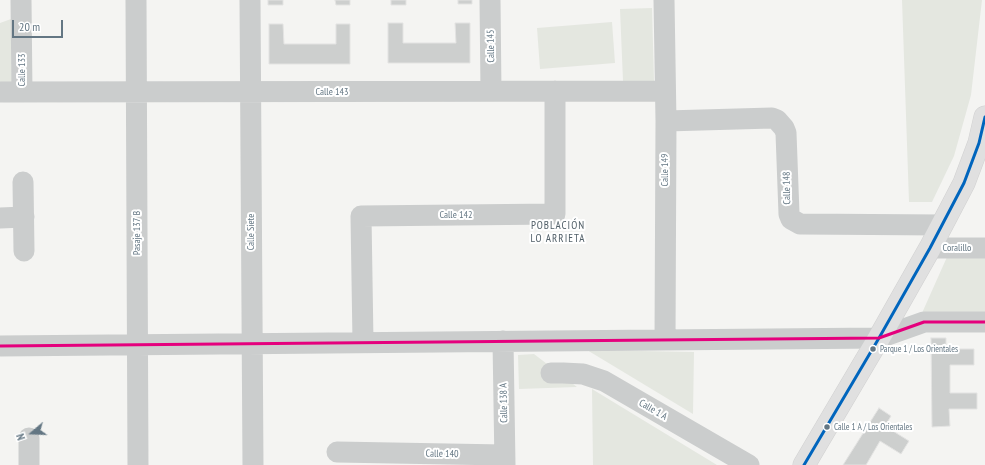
<!DOCTYPE html>
<html>
<head>
<meta charset="utf-8">
<style>
	body { margin:0 }
	#map { position:relative; width:985px; height:465px; overflow:hidden; background:#f4f4f2; font-family:"PT Sans Narrow",sans-serif }
	canvas { display:block }
	.north { position:absolute; left:12px; top:413px; width:40px; height:40px; -webkit-text-stroke:3px #fff; paint-order:stroke; rotate:251deg; font-size:11px; font-weight:700; line-height:16px; text-align:center; color:#637683 }
	.north::after { content:''; display:block; margin:auto; width:14px; height:18px; background:#637683; clip-path:polygon(50% 0,100% 100%,50% 72%,0 100%) }
	.scale { position:absolute; left:12px; top:20px; width:51px; height:18px; box-sizing:border-box; border:2px solid #637683; border-top:0; padding-left:5px; font-size:12px; line-height:14px; white-space:nowrap; color:#637683; -webkit-text-stroke:3px #fff; paint-order:stroke }
</style>
</head>
<body>
<div id="map">
<canvas width="985" height="465"></canvas>
<div class="north">N</div>
<div class="scale">20 m</div>
</div>
<script>
const c = document.querySelector('canvas').getContext('2d');
c.lineJoin = 'round';
function paint(path, color) { c.fillStyle = color; c.fill(path, 'evenodd'); }
const shape = rows => new Path2D(rows.map(r => 'M' + r).join(''));
function trace(path, color, width, dash) { c.strokeStyle = color; c.lineWidth = width; c.lineCap = dash ? 'butt' : 'round'; c.setLineDash(dash || []); c.stroke(path); }
function write(font, color, halo, rows, align = 'center') {
  c.font = font + ' "PT Sans Narrow",sans-serif'; c.lineWidth = 4; c.setLineDash([]); c.textBaseline = 'middle'; c.strokeStyle = halo; c.fillStyle = color; for (const [text, x, y, turn = 0] of rows) {
    c.save(); c.translate(x, y); c.rotate((+turn || 0) * Math.PI / 180); c.textAlign = isNaN(turn) ? turn : align; if (halo) c.strokeText(text, 0, 0); c.fillText(text, 0, 0); c.restore();
  }
}
const green = shape([
	[902,0,982,0,971,95,954,156,932,202,909,202],
	[652,8,654,81,623,81,620,9],
	[11,19,12,83,0,82,0,23],
	[612,22,615,63,540,69,537,28],
	[947,257,985,257,985,312,922,313],
	[587,350,694,352,693,414],
	[534,354,577,387,519,389,518,355],
	[592,389,717,465,593,465]
]);
const building = shape([
	[268,0,283,0,283,5,268,5,268,0],
	[335,0,350,0,350,5,336,5,335,0],
	[391,0,406,0,406,5,391,5,391,0],
	[458,0,472,0,472,4,458,4,458,0],
	[388,23,403,23,403,43,456,43,455,23,470,23,470,63,388,63,388,23],
	[269,24,283,24,284,44,336,44,336,24,350,24,350,64,269,64,269,24],
	[931,338,946,338,946,349,974,349,974,365,950,365,950,393,977,393,977,409,949,409,950,426,932,427,931,338],
	[879,408,891,416,885,426,909,441,901,454,880,441,866,465,843,465,879,408]
]);
const minor = shape([
	[21,0,22,92],
	[136,0,138,465],
	[250,0,253,465],
	[490,0,491,91],
	[664,0,666,121,665,340],
	[0,92,664,91],
	[666,121,772,118,777,120,784,128,786,133,789,214,791,219,800,224,942,225],
	[23,182,24,251],
	[0,218,24,217],
	[930,248,985,248],
	[503,341,505,465],
	[363,342,361,216,555,214,555,91],
	[0,346,879,338,924,322,985,322],
	[551,373,563,373,583,374,604,381,749,465],
	[337,452,504,455],
	[29,465,29,438]
]);
const major = shape([
	[804,465,879,338,930,248,964,183,979,143,985,117]
]);
const bus1 = shape([
	[804,465,879,338,930,248,964,183,979,143,985,117]
]);
const bus2 = shape([
	[0,346,879,338,924,322,985,322]
]);
const markers = [
	[873,349,3.5,"#637683"],
	[827,427,3.5,"#637683"]
];
const busNames = [
	["Parque 1 / Los Orientales",880,349],
	["Calle 1 A / Los Orientales",834,427]
];
const streetNames = [
	["Calle 145",491,46,-91],
	["Calle 133",22,70,-90],
	["Calle 143",332,92],
	["Calle 149",665,170,-90],
	["Calle 148",787,188,-91],
	["Calle 142",456,215],
	["Calle Siete",251,232,-90],
	["Pasaje 137 B",137,233,-90],
	["Coralillo",957,248],
	["Calle 138 A",504,403,-91],
	["Calle 1 A",653,410,30],
	["Calle 140",442,454,1]
];
const neighbourhoodNames = [
	["POBLACIÓN",558,226],
	["LO ARRIETA",558,239]
];
paint(green, '#e4e7e0');
paint(building, '#cdcfce');
trace(building, '#e3e3e2', 1);
trace(major, '#d0d0d0', 23);
trace(minor, '#cbcdcd', 21);
trace(major, '#e0e0e0', 22);
trace(bus1, '#0065bd', 3);
trace(bus2, '#e5007d', 3);
for (const [x, y, r, color] of markers) { const dot = new Path2D(); dot.arc(x, y, r, 0, 2 * Math.PI); c.fillStyle = color; c.fill(dot); trace(dot, '#fff', 1.5); }
write('9px', '#637683', '#fff', busNames, 'left');
write('10px', '#637683', '#fff', streetNames);
c.letterSpacing = '1px';
write('11px', '#515f68', '#fff', neighbourhoodNames);
c.letterSpacing = '0px';
</script>
</body>
</html>
